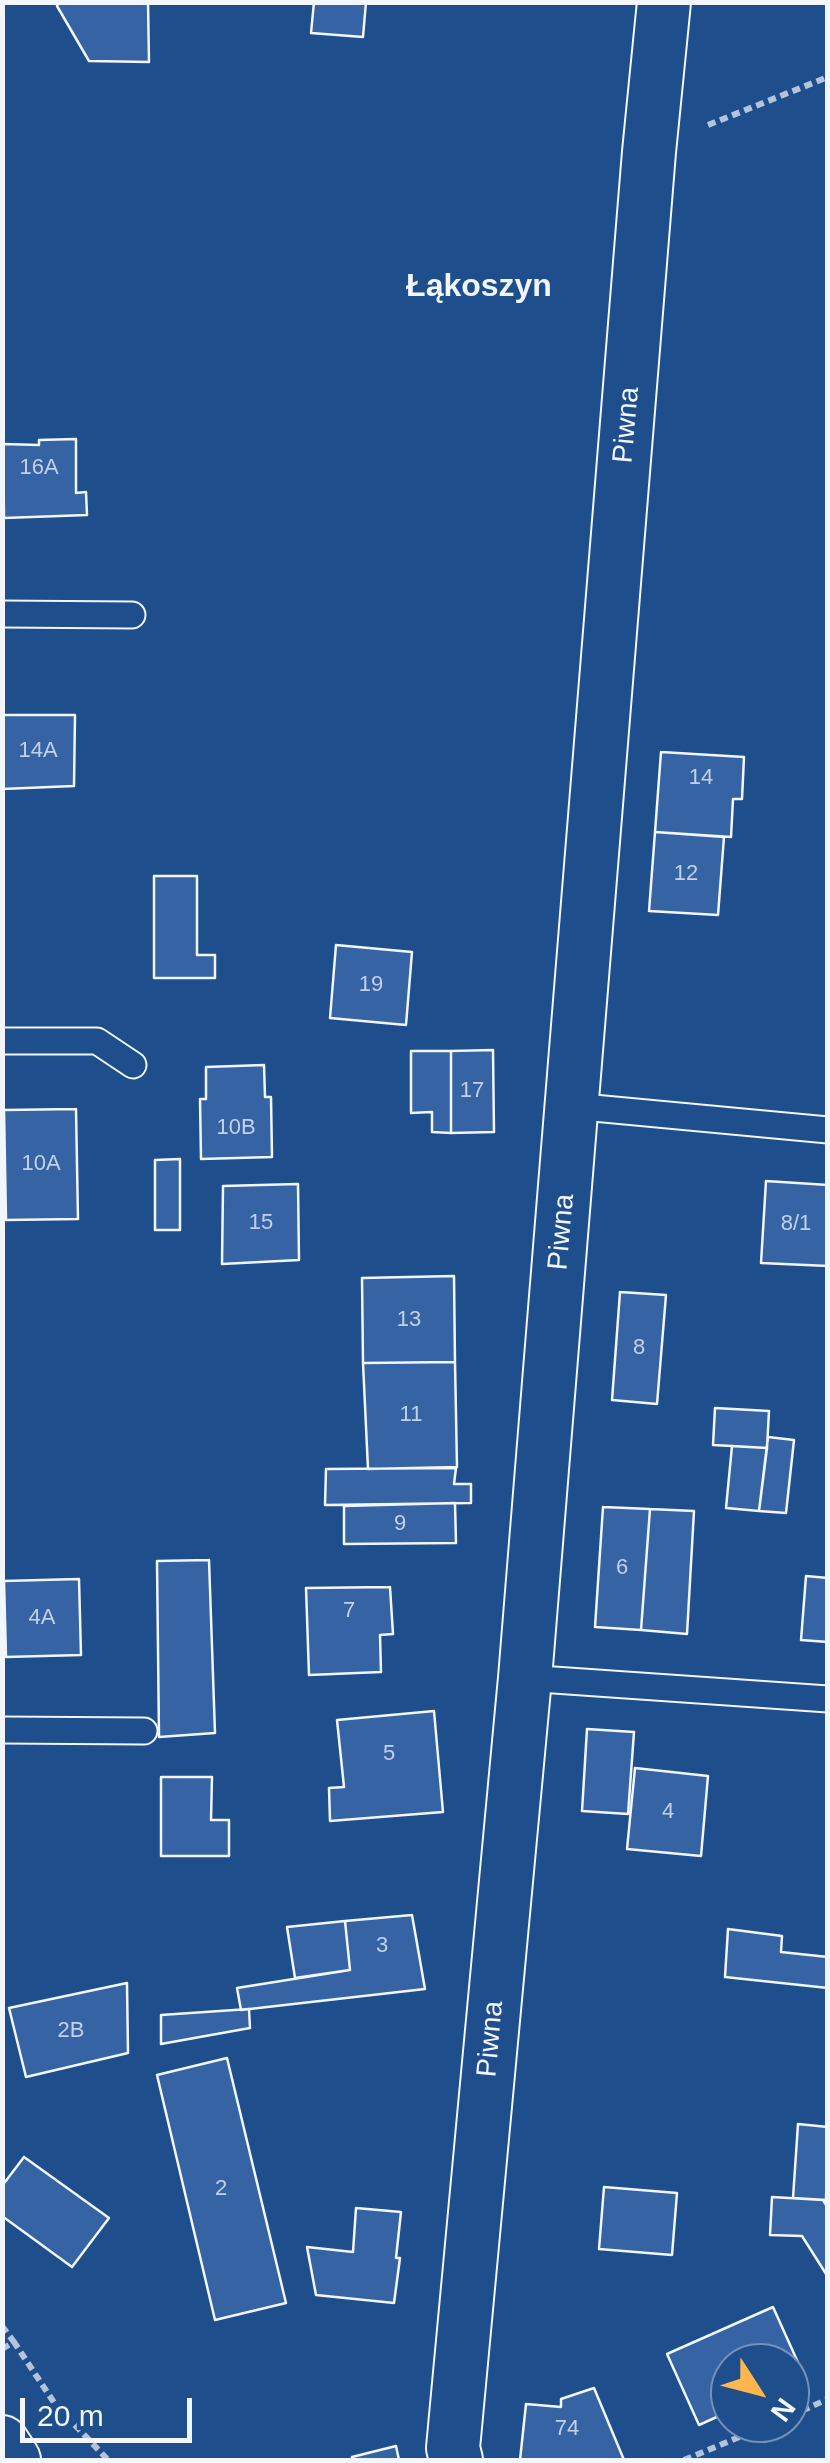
<!DOCTYPE html>
<html>
<head>
<meta charset="utf-8">
<style>
	body { margin:0 }
	#map { position:relative; width:830px; height:2463px; overflow:hidden; background:#1f4e8c; font-family:Helvetica,sans-serif }
	canvas { display:block }
	.frame { position:absolute; inset:0; border:5px solid #f2f6ff; pointer-events:none }
	.north { position:absolute; left:710px; top:2343px; width:100px; height:100px; box-sizing:border-box; background:#1f4e8c; border:2px solid #7391ba; border-radius:50%; rotate:126deg; font-size:28px; font-weight:700; line-height:40px; text-align:center; color:#f2f6ff }
	.north::after { content:''; display:block; margin:auto; width:35px; height:45px; background:#ffb74d; clip-path:polygon(50% 0,100% 100%,50% 72%,0 100%) }
	.scale { position:absolute; left:20px; top:2398px; width:172px; height:45px; box-sizing:border-box; border:5px solid #f2f6ff; border-top:0; padding-left:12px; font-size:30px; line-height:35px; white-space:nowrap; color:#f2f6ff; -webkit-text-stroke:8px #1f4e8c; paint-order:stroke }
</style>
</head>
<body>
<div id="map">
<canvas width="830" height="2463"></canvas>
<div class="frame"></div>
<div class="north">N</div>
<div class="scale">20 m</div>
</div>
<script>
const c = document.querySelector('canvas').getContext('2d');
c.lineJoin = 'round';
function paint(path, color) { c.fillStyle = color; c.fill(path, 'evenodd'); }
const shape = rows => new Path2D(rows.map(r => 'M' + r).join(''));
function trace(path, color, width, dash) { c.strokeStyle = color; c.lineWidth = width; c.lineCap = dash ? 'butt' : 'round'; c.setLineDash(dash || []); c.stroke(path); }
function write(font, color, halo, rows, align = 'center') {
  c.font = font + ' Helvetica,sans-serif'; c.lineWidth = 8; c.setLineDash([]); c.textBaseline = 'middle'; c.strokeStyle = halo; c.fillStyle = color; for (const [text, x, y, turn = 0] of rows) {
    c.save(); c.translate(x, y); c.rotate((+turn || 0) * Math.PI / 180); c.textAlign = isNaN(turn) ? turn : align; if (halo) c.strokeText(text, 0, 0); c.fillText(text, 0, 0); c.restore();
  }
}
const building = shape([
	[59,2,148,2,149,62,89,61,57,6,59,2],
	[314,2,366,2,363,37,311,33,314,2],
	[76,439,76,493,86,492,87,515,4,518,3,444,39,445,39,440,76,439],
	[2,715,75,715,74,786,2,789,2,715],
	[661,752,744,757,742,799,733,799,731,837,655,832,661,752],
	[655,832,724,837,718,915,649,911,655,832],
	[154,876,197,876,197,955,215,955,215,978,154,978,154,876],
	[336,945,412,952,406,1025,330,1018,336,945],
	[493,1050,494,1132,451,1133,451,1051,493,1050],
	[411,1051,451,1051,451,1133,432,1132,432,1112,411,1113,411,1051],
	[264,1065,265,1097,271,1097,272,1157,201,1159,200,1099,206,1099,206,1067,264,1065],
	[76,1109,78,1219,6,1220,4,1110,76,1109],
	[180,1159,180,1230,155,1230,155,1160,180,1159],
	[766,1181,828,1185,828,1266,761,1263,766,1181],
	[298,1184,299,1260,222,1264,223,1186,298,1184],
	[454,1276,455,1362,363,1363,362,1278,454,1276],
	[620,1292,666,1295,657,1404,612,1400,620,1292],
	[455,1362,457,1467,368,1469,363,1363,455,1362],
	[715,1408,769,1411,767,1448,713,1445,715,1408],
	[768,1437,794,1440,786,1513,759,1511,768,1437],
	[732,1446,767,1448,759,1511,726,1508,732,1446],
	[456,1468,454,1484,471,1484,471,1503,325,1505,326,1469,456,1468],
	[455,1503,456,1543,344,1544,344,1506,455,1503],
	[603,1507,650,1509,641,1630,595,1627,603,1507],
	[650,1509,694,1511,687,1634,641,1630,650,1509],
	[209,1560,215,1733,159,1737,157,1561,209,1560],
	[806,1576,828,1578,828,1642,801,1640,806,1576],
	[79,1579,81,1655,6,1657,4,1581,79,1579],
	[390,1587,393,1634,380,1635,381,1672,309,1675,306,1588,390,1587],
	[434,1711,443,1812,330,1821,329,1788,344,1787,337,1720,434,1711],
	[587,1729,634,1732,628,1814,582,1811,587,1729],
	[635,1768,708,1776,701,1856,627,1849,635,1768],
	[161,1777,212,1777,211,1820,229,1820,229,1856,161,1856,161,1777],
	[412,1915,425,1989,241,2010,237,1988,350,1970,345,1921,412,1915],
	[345,1921,350,1970,295,1978,287,1927,345,1921],
	[728,1929,782,1936,781,1952,828,1957,828,1988,725,1977,728,1929],
	[127,1983,128,2053,26,2077,9,2008,127,1983],
	[249,2009,250,2028,161,2044,161,2015,249,2009],
	[227,2058,286,2303,215,2320,157,2075,227,2058],
	[798,2124,828,2127,826,2200,793,2198,798,2124],
	[24,2157,109,2218,72,2267,2,2216,2,2186,24,2157],
	[604,2187,677,2193,672,2255,599,2249,604,2187],
	[772,2197,823,2200,828,2208,828,2277,802,2236,770,2235,772,2197],
	[356,2208,401,2212,396,2258,400,2258,394,2303,316,2295,307,2247,353,2252,356,2208],
	[773,2307,805,2378,790,2385,790,2363,730,2363,730,2411,699,2425,667,2354,773,2307],
	[594,2388,624,2460,520,2460,526,2404,561,2407,561,2399,594,2388],
	[396,2446,399,2460,353,2460,352,2457,396,2446]
]);
const path = shape([
	[708,125,828,77],
	[2,2326,14,2342],
	[2,2349,14,2342,55,2404,108,2460],
	[790,2416,828,2399],
	[684,2460,773,2423]
]);
const lane = shape([
	[2,614,132,615],
	[2,1041,97,1041,133,1065],
	[572,1106,828,1130],
	[525,1678,828,1699],
	[2,1730,144,1731]
]);
const street = shape([
	[2,2442,14,2460],
	[456,2460,453,2448,525,1678,649,152,664,2]
]);
const numberNames = [
	["16A",39,468],
	["14A",38,751],
	["14",701,778],
	["12",686,874],
	["19",371,985],
	["17",472,1091],
	["10B",236,1128],
	["10A",41,1164],
	["15",261,1223],
	["8/1",796,1224],
	["13",409,1320],
	["8",639,1348],
	["11",411,1415],
	["9",400,1524],
	["6",622,1568],
	["7",349,1611],
	["4A",42,1618],
	["5",389,1754],
	["4",668,1812],
	["3",382,1946],
	["2B",71,2031],
	["2",221,2189],
	["74",567,2429]
];
const streetNames = [
	["Piwna",627,425,-85],
	["Piwna",562,1232,-85],
	["Piwna",491,2039,-85]
];
const quarterNames = [
	["Łąkoszyn",479,287]
];
paint(building, '#3563a3');
trace(building, '#f2f6ff', 2.5);
trace(lane, '#f2f6ff', 29);
trace(street, '#f2f6ff', 56);
trace(path, '#b3c4dc', 6, [8, 5]);
trace(lane, '#1f4e8c', 25);
trace(street, '#1f4e8c', 52);
write('22px', '#c3d1e8', null, numberNames);
write('28px', '#f2f6ff', '#1f4e8c', streetNames);
write('bold 32px', '#f2f6ff', '#1f4e8c', quarterNames);
</script>
</body>
</html>
